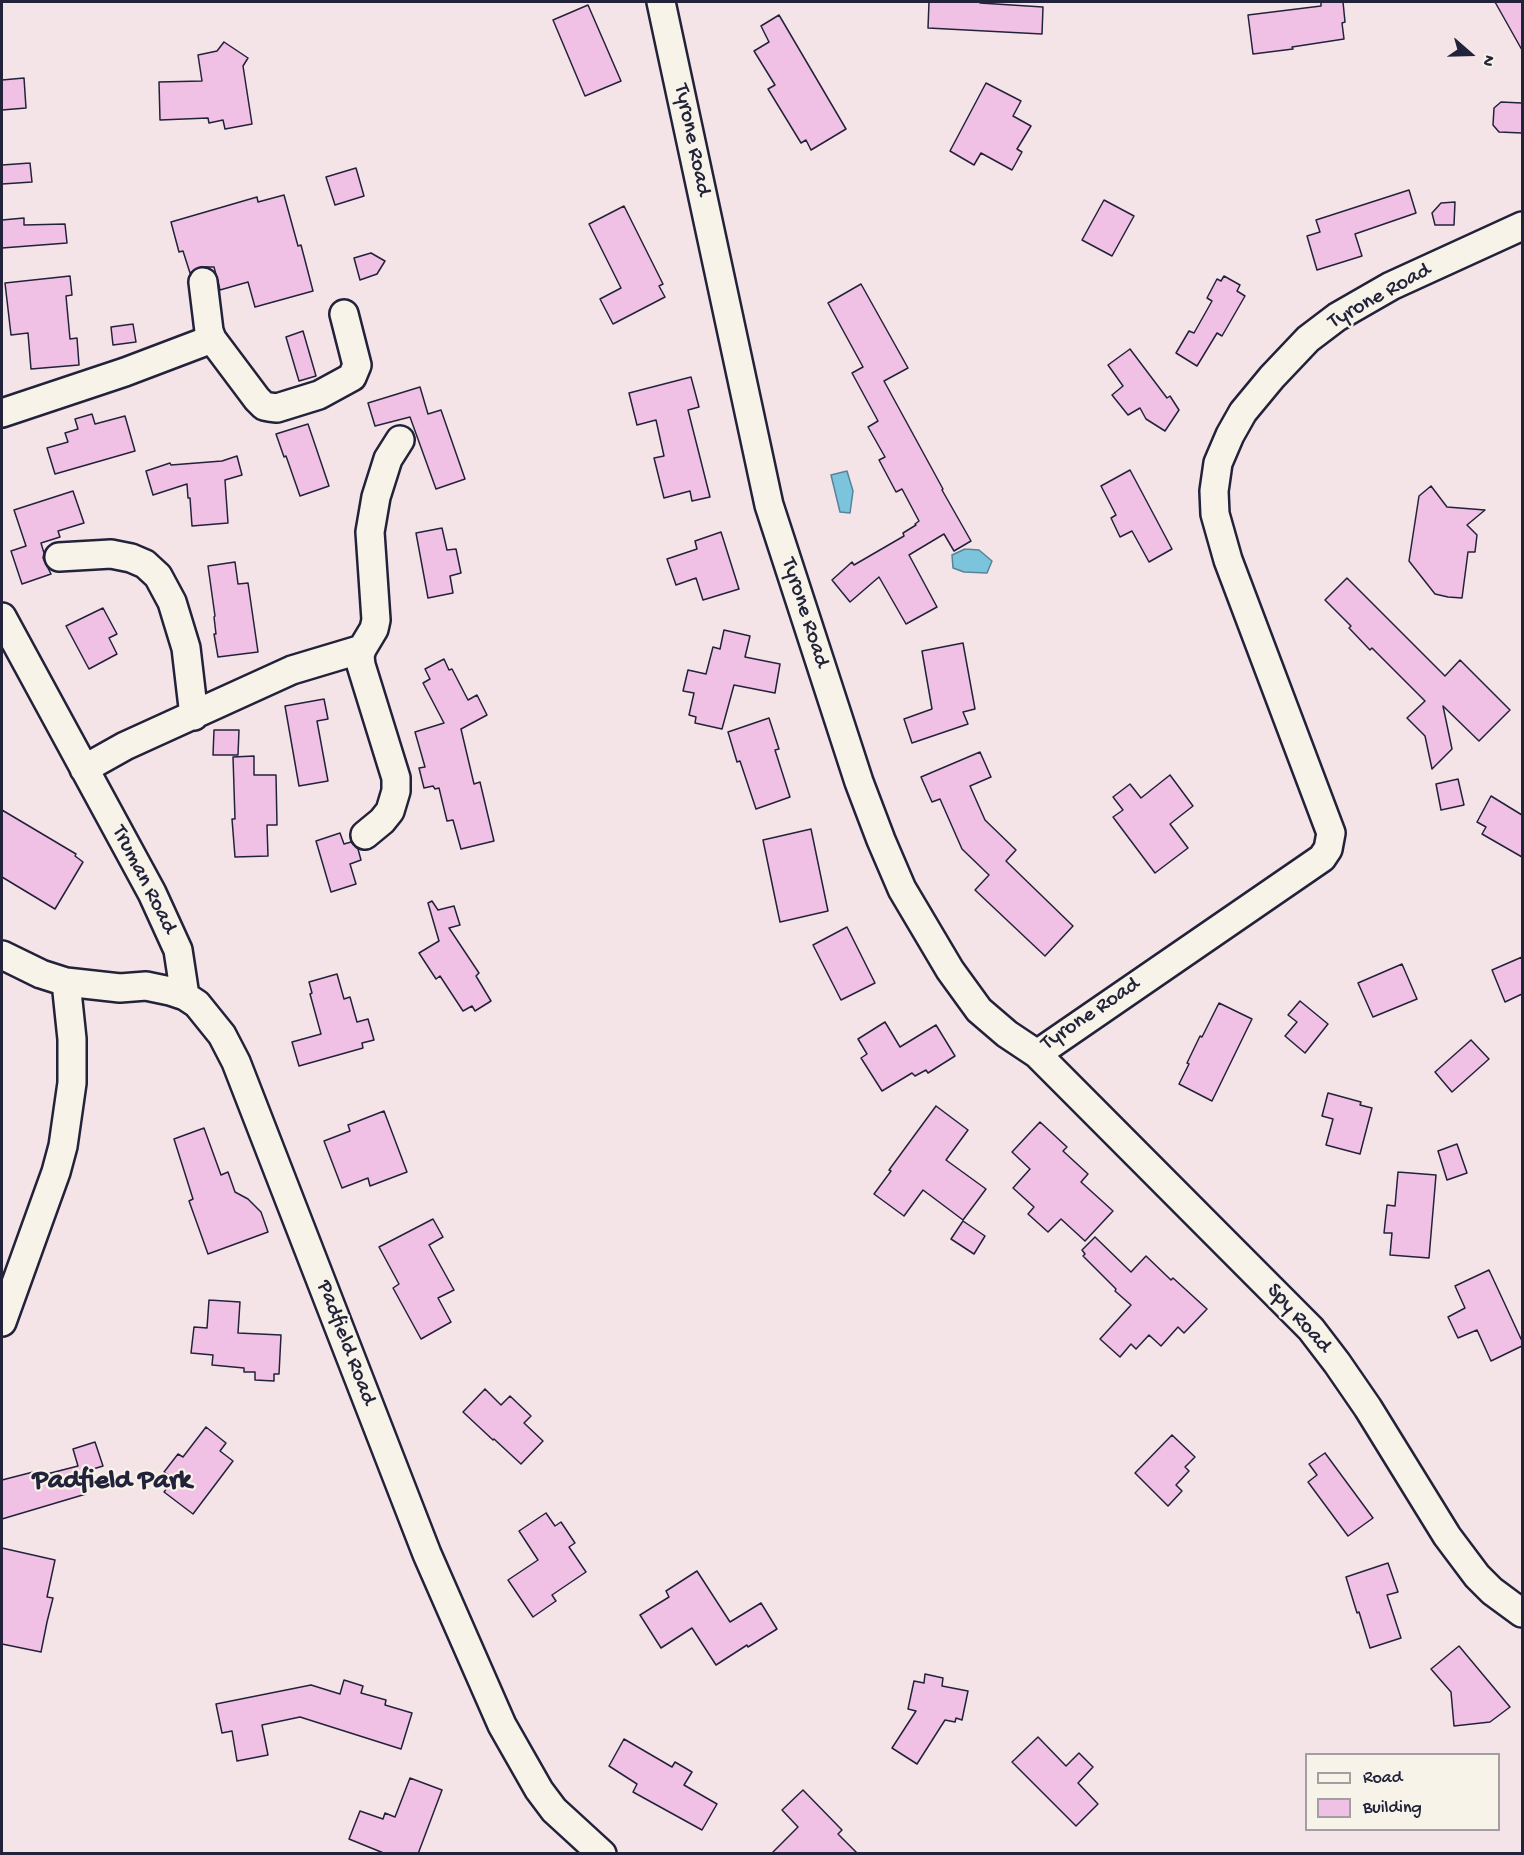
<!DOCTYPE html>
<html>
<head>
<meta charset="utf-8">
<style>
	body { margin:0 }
	#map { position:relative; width:1524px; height:1855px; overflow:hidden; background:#f5e4e7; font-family:"Gochi Hand",sans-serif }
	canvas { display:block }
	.frame { position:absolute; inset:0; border:3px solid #22223b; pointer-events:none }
	.legend { position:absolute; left:1305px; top:1753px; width:195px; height:78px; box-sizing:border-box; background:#f7f3e8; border:2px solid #a29fa3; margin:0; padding:8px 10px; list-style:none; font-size:18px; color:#22223b }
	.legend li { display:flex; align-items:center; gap:12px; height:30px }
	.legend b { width:30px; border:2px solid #a29fa3 }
	.north { position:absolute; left:1440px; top:24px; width:60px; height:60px; -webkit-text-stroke:4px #f7f3e8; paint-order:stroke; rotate:110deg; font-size:16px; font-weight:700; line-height:24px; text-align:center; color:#22223b }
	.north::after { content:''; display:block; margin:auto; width:21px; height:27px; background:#22223b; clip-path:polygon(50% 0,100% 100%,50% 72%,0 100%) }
</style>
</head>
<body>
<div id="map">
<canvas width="1524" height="1855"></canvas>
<div class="frame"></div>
<ul class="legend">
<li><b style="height:8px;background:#f7f3e8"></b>Road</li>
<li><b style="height:16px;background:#f0c1e4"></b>Building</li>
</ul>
<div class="north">N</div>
</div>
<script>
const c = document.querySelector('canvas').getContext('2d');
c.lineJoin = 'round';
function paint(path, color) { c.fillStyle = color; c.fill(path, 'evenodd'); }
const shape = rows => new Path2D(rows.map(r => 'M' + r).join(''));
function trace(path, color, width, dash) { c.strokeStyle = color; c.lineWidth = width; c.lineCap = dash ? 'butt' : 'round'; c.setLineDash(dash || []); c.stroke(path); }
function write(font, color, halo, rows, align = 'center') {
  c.font = font + ' "Gochi Hand",sans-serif'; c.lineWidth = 4.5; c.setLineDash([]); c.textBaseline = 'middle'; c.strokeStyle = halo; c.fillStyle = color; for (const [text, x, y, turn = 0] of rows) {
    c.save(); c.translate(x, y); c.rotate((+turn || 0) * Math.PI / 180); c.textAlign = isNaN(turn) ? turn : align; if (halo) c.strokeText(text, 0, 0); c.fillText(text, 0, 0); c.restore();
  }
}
const water = shape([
	[847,471,853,491,850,513,840,512,831,475,847,471],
	[965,549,979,550,992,561,987,573,964,572,953,568,952,555,965,549]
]);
const building = shape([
	[929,2,980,2,980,3,1043,7,1042,34,928,28,929,2],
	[1321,2,1343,2,1345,22,1342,23,1344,39,1292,47,1293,49,1253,54,1248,15,1321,6,1321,2],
	[1495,2,1522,2,1522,50,1495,2],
	[588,5,621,81,585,96,553,20,588,5],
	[779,15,846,129,811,150,806,140,801,143,768,89,775,85,754,51,769,42,761,26,779,15],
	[224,42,248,58,243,66,252,124,225,129,223,120,209,123,208,118,160,120,159,82,202,81,198,55,217,51,224,42],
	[24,78,26,108,2,110,2,80,24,78],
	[986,83,1021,101,1013,116,1031,126,1017,149,1022,152,1012,170,981,153,974,165,950,151,986,83],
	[1501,102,1522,103,1522,133,1499,132,1493,125,1494,108,1501,102],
	[30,163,32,182,2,184,2,165,30,163],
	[356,168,364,196,335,205,326,177,356,168],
	[1409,190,1416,213,1355,234,1362,256,1317,270,1307,236,1320,232,1316,220,1409,190],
	[284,195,298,246,301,245,313,291,255,307,248,282,220,290,214,267,201,267,190,273,183,251,179,252,171,222,257,197,258,202,284,195],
	[1104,200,1134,216,1112,256,1082,240,1104,200],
	[1455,202,1454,225,1435,225,1432,213,1441,203,1455,202],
	[624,206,663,284,659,286,665,297,613,324,600,299,621,288,589,224,624,206],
	[24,218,24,225,65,224,67,243,2,248,2,220,24,218],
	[371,253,385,261,377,274,360,280,354,258,371,253],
	[70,276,72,295,66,296,70,339,77,338,79,365,31,369,28,333,11,335,5,283,70,276],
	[1224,276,1240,285,1237,291,1245,296,1222,336,1217,333,1197,366,1176,353,1189,331,1194,333,1212,301,1207,298,1217,279,1221,281,1224,276],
	[861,284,908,368,884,381,943,489,942,490,971,541,954,551,944,534,909,555,937,607,906,624,879,577,850,602,832,580,852,562,854,565,904,536,903,533,916,525,915,524,919,521,902,489,896,492,879,460,885,457,868,427,878,421,852,373,863,367,828,303,861,284],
	[133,324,136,342,113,345,111,327,133,324],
	[303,331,316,376,299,381,286,337,303,331],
	[1130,349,1167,398,1170,396,1179,410,1165,431,1146,419,1140,408,1128,415,1112,395,1123,386,1108,365,1130,349],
	[691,377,699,407,688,410,710,497,692,501,690,491,664,498,654,458,664,456,656,420,637,425,629,393,691,377],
	[420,387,428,414,441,410,465,479,436,489,410,417,375,426,368,403,420,387],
	[92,414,95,424,125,416,135,451,55,474,47,448,68,442,65,433,78,429,75,419,92,414],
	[308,424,329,486,300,496,286,456,284,457,276,434,308,424],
	[237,456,242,475,225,480,228,523,192,526,190,498,188,498,187,484,153,495,146,471,170,463,171,465,222,461,237,456],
	[1130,470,1172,549,1149,562,1132,531,1120,537,1111,518,1116,515,1101,486,1130,470],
	[1431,486,1447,507,1485,510,1467,525,1477,535,1475,552,1468,552,1462,598,1448,597,1435,594,1409,561,1419,496,1431,486],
	[73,491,84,523,58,531,60,537,41,543,44,553,43,558,51,574,22,584,11,551,26,546,14,510,73,491],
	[442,528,447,550,456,549,461,573,450,576,453,593,428,598,416,533,442,528],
	[721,532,739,589,703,600,696,578,676,585,667,559,697,549,695,541,721,532],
	[235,562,238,584,248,583,258,652,218,657,214,634,216,634,214,617,215,616,208,566,235,562],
	[1347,578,1445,676,1460,660,1510,710,1479,741,1443,706,1452,749,1432,769,1425,736,1407,718,1425,701,1372,648,1370,650,1349,628,1351,626,1325,600,1347,578],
	[103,608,117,634,109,638,117,654,89,669,66,626,103,608],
	[724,630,750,636,745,657,780,664,775,693,734,685,722,729,695,723,696,717,689,715,694,693,683,691,688,670,706,674,713,647,720,649,724,630],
	[963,643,975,709,963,712,968,724,912,743,904,719,932,709,922,651,963,643],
	[444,659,449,670,452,669,468,700,477,695,487,715,461,729,474,784,480,782,494,841,461,849,453,820,447,821,439,788,435,789,433,786,424,788,419,768,425,767,415,732,444,723,423,683,430,679,425,669,444,659],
	[324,699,328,719,317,721,328,781,299,786,285,706,324,699],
	[769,718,779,749,775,750,790,797,756,809,740,761,737,762,728,732,769,718],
	[214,730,239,730,238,755,213,755,214,730],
	[980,752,991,777,970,786,985,820,1016,850,1006,861,1073,926,1045,956,975,890,989,875,962,849,940,799,932,802,921,777,980,752],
	[254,756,254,775,276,775,277,825,267,825,268,856,235,857,232,819,235,819,233,757,254,756],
	[1170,775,1193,806,1170,824,1188,848,1155,873,1113,817,1123,810,1113,797,1130,784,1141,798,1170,775],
	[1458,779,1464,805,1441,810,1436,784,1458,779],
	[1491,796,1522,815,1522,857,1482,834,1486,827,1477,822,1491,796],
	[2,810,76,854,75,856,83,862,55,909,2,877,2,810],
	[811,829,828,911,780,922,763,840,811,829],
	[340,833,344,844,351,842,358,849,361,860,350,864,356,884,331,892,316,841,340,833],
	[432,901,438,910,454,906,460,925,449,928,479,973,476,976,491,1001,475,1011,472,1006,463,1011,440,976,436,979,419,953,439,941,428,903,432,901],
	[847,927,875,983,841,1000,813,945,847,927],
	[1522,957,1522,994,1505,1002,1492,970,1522,957],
	[1402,964,1417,999,1373,1017,1358,983,1402,964],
	[337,974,344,999,350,997,357,1022,368,1019,374,1040,362,1043,363,1048,299,1066,292,1042,321,1034,310,994,312,993,309,982,337,974],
	[1300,1001,1328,1024,1305,1053,1285,1036,1297,1022,1288,1015,1300,1001],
	[1219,1003,1252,1019,1212,1101,1179,1084,1189,1064,1187,1063,1200,1036,1202,1037,1219,1003],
	[885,1022,900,1047,936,1025,955,1056,928,1073,926,1070,915,1076,912,1073,882,1091,861,1058,867,1054,858,1039,885,1022],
	[1471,1040,1489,1059,1452,1092,1435,1072,1471,1040],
	[1328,1093,1361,1102,1360,1105,1372,1108,1360,1154,1326,1145,1333,1119,1322,1116,1328,1093],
	[936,1106,968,1130,946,1160,986,1189,963,1220,923,1190,904,1216,874,1194,891,1171,889,1170,936,1106],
	[384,1111,407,1172,370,1186,368,1178,342,1188,324,1141,350,1131,348,1125,384,1111],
	[1040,1122,1067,1147,1063,1151,1088,1174,1081,1182,1113,1211,1085,1241,1061,1219,1048,1232,1028,1214,1034,1207,1013,1188,1030,1169,1012,1152,1040,1122],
	[204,1128,221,1175,228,1172,235,1192,248,1199,261,1212,268,1232,208,1254,189,1201,193,1199,174,1139,204,1128],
	[1457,1144,1467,1173,1447,1180,1438,1151,1457,1144],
	[1398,1172,1436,1175,1429,1258,1390,1255,1392,1233,1384,1233,1387,1205,1395,1206,1398,1172],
	[433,1219,443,1237,429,1245,454,1290,438,1298,451,1322,421,1339,393,1288,399,1284,379,1247,433,1219],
	[963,1221,985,1236,974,1254,951,1239,963,1221],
	[1095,1237,1131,1272,1146,1256,1171,1280,1173,1278,1207,1309,1184,1333,1178,1327,1161,1346,1149,1335,1136,1349,1131,1344,1120,1357,1100,1339,1131,1305,1115,1291,1116,1289,1083,1256,1085,1254,1082,1250,1095,1237],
	[1489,1270,1522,1341,1522,1346,1491,1361,1477,1330,1458,1338,1448,1317,1465,1308,1455,1286,1489,1270],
	[209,1300,240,1302,238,1333,281,1335,279,1374,274,1374,274,1381,255,1380,255,1372,244,1372,244,1368,212,1365,213,1355,191,1353,194,1327,207,1328,209,1300],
	[485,1389,501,1405,510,1396,531,1416,524,1423,543,1441,521,1464,494,1439,493,1440,463,1412,485,1389],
	[206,1427,226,1443,220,1451,233,1461,193,1514,164,1492,174,1479,164,1472,178,1454,183,1457,206,1427],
	[1172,1435,1195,1457,1185,1467,1189,1471,1176,1485,1182,1491,1168,1506,1135,1473,1172,1435],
	[95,1442,103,1466,80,1473,86,1494,2,1519,2,1480,37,1471,39,1476,78,1466,73,1449,95,1442],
	[1325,1453,1373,1518,1348,1536,1308,1482,1317,1475,1309,1464,1325,1453],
	[546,1513,555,1526,561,1522,575,1543,569,1547,586,1572,552,1595,556,1601,533,1617,508,1580,538,1560,519,1531,546,1513],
	[2,1548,55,1560,47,1597,53,1598,47,1622,41,1652,2,1644,2,1548],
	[1388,1563,1398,1592,1387,1595,1401,1638,1370,1648,1359,1612,1357,1613,1346,1577,1388,1563],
	[697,1571,730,1622,761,1603,777,1629,748,1647,747,1645,716,1665,692,1628,661,1648,640,1615,669,1597,666,1591,697,1571],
	[1459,1646,1510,1707,1490,1722,1454,1726,1451,1692,1431,1669,1459,1646],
	[925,1674,943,1678,942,1686,968,1691,962,1720,956,1718,955,1722,945,1720,917,1764,892,1748,916,1711,908,1709,914,1681,924,1683,925,1674],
	[344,1680,363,1686,361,1693,386,1700,385,1705,412,1713,401,1749,300,1717,262,1725,268,1755,237,1761,232,1731,222,1733,216,1704,311,1685,340,1694,344,1680],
	[1038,1737,1066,1766,1079,1753,1093,1767,1078,1783,1098,1804,1076,1826,1012,1762,1038,1737],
	[624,1739,672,1767,675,1762,692,1772,684,1785,717,1804,702,1830,633,1792,637,1784,609,1766,624,1739],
	[410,1778,442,1790,418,1854,386,1854,349,1839,360,1811,383,1819,385,1813,395,1817,410,1778],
	[803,1790,842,1830,838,1834,858,1854,771,1854,798,1827,782,1810,803,1790]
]);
const minor = shape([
	[661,2,769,505,859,782,881,840,902,889,950,970,979,1010,1007,1034,1037,1054,1311,1329,1337,1363,1368,1408,1447,1536,1477,1576,1492,1591,1522,1613],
	[203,282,209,331,212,339,257,399,264,406,269,407,277,408,319,395,352,377,357,365,344,314],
	[2,413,125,372,212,339],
	[59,557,111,554,131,558,145,564,158,576,172,602,186,648,194,716],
	[2,617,152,893,178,950,185,996],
	[84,769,125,746,292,670,362,649],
	[365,835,382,821,390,811,396,791,396,778,361,665,360,656,362,649,374,629,376,620,370,532,376,497,388,459,400,440],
	[2,955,41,974,66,982,120,988,146,986,170,991,185,996,197,1004,222,1035,236,1062,427,1554,502,1725,539,1790,554,1810,602,1854],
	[1037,1054,1322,858,1328,849,1331,833,1228,560,1215,514,1214,491,1218,463,1230,435,1243,412,1272,377,1308,339,1337,317,1391,286,1522,226],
	[2,1322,56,1172,63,1146,72,1083,72,1039,66,982]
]);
const streetNames = [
	["Tyrone Road",691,140,78],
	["Tyrone Road",1380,297,-29],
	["Tyrone Road",804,613,72],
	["Truman Road",143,880,63],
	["Tyrone Road",1091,1015,-34],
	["Spy Road",1298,1319,48],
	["Padfield Road",345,1343,69]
];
const districtNames = [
	["Padfield Park",112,1483]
];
paint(water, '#7bc4db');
trace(water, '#57839b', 1.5);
paint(building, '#f0c1e4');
trace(building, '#22223b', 1.5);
trace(minor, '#22223b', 32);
trace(minor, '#f7f3e8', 27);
write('22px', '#22223b', '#f7f3e8', streetNames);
write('bold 28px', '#22223b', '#f7f3e8', districtNames);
</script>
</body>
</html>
